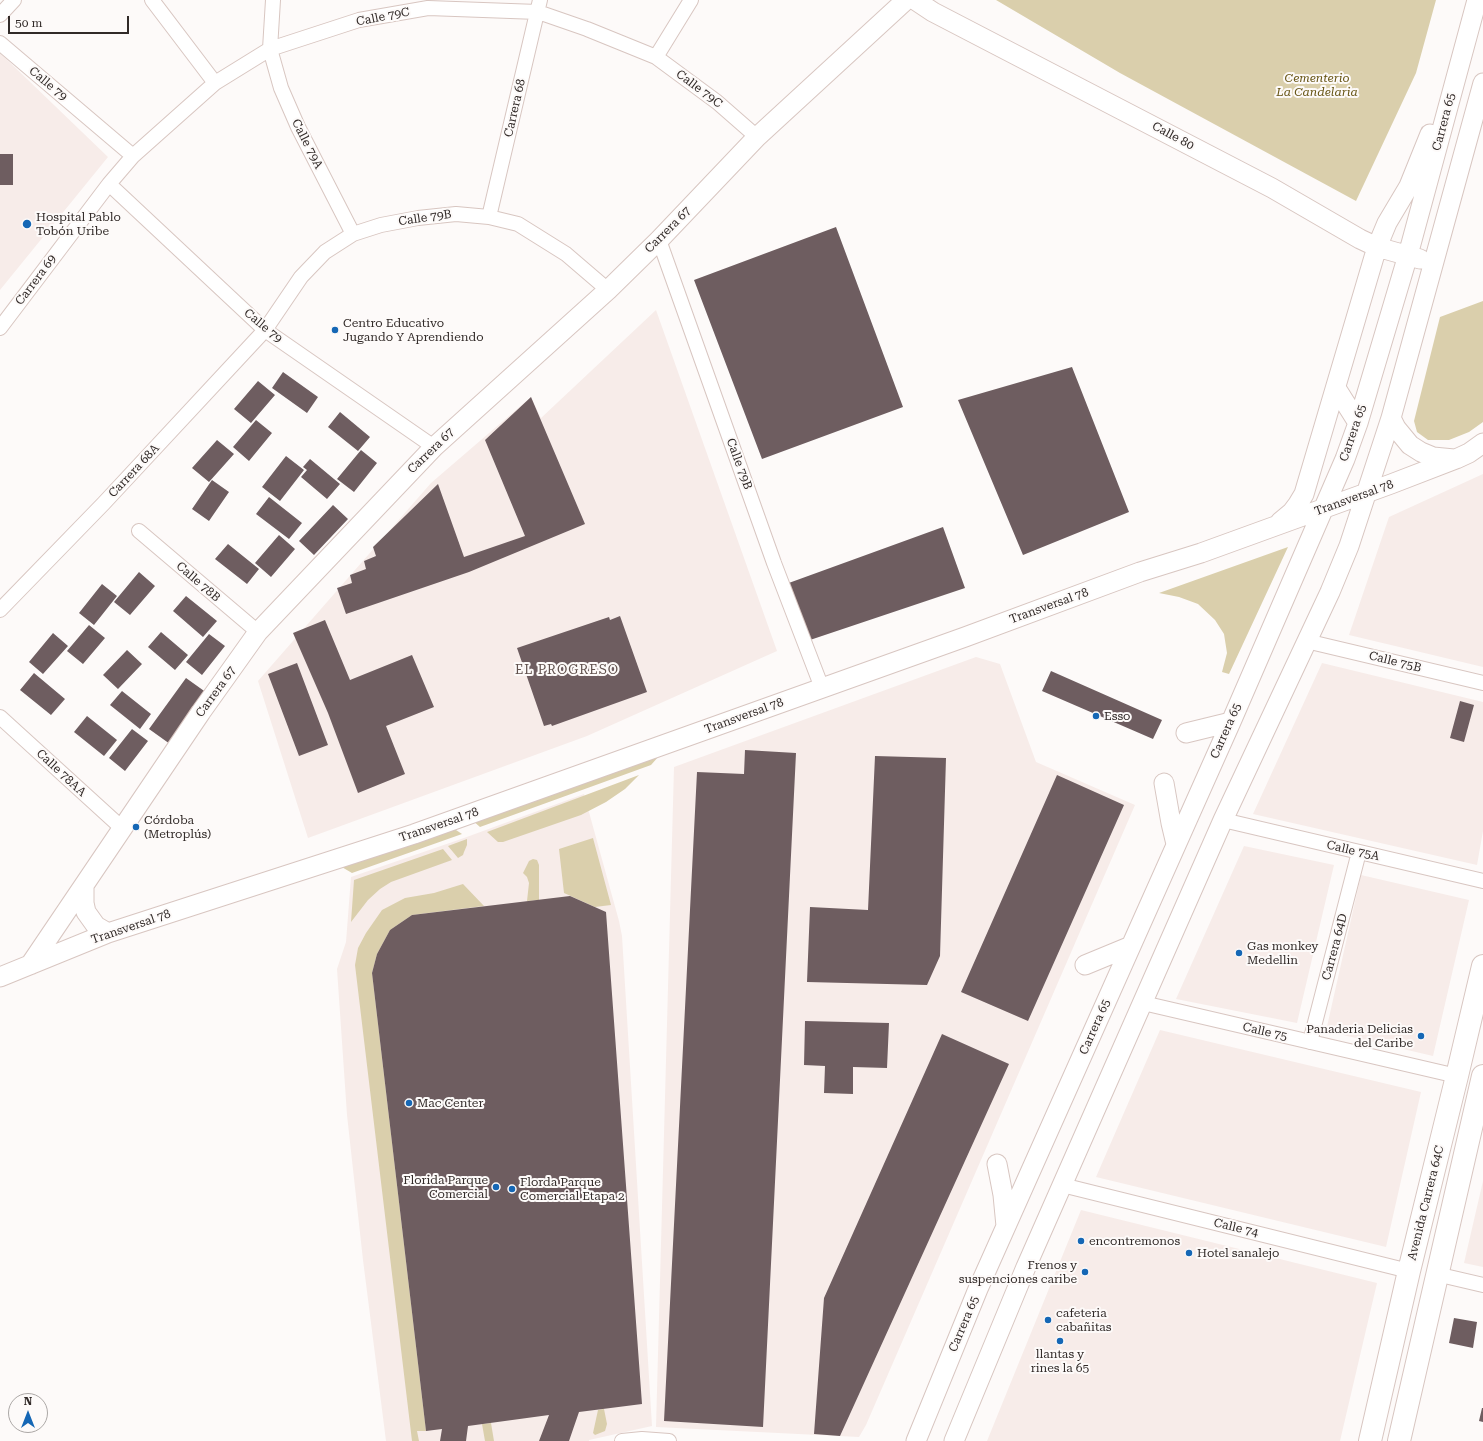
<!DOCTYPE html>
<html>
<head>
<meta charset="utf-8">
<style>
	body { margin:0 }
	#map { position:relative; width:1483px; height:1441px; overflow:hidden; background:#fdfaf9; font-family:"Roboto Serif",serif }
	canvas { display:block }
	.north { position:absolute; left:8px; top:1393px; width:40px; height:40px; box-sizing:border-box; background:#fdfaf9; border:1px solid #aba7a5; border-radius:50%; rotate:0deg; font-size:11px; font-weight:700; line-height:16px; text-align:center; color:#312a28 }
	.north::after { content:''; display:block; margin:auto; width:14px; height:18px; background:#1567b5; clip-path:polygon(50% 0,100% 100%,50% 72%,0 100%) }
	.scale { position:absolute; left:8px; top:16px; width:121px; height:18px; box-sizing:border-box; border:2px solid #312a28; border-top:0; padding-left:5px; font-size:12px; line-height:14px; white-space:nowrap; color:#312a28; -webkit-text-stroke:3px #fdfaf9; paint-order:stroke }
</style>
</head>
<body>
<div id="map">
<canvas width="1483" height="1441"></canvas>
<div class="north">N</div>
<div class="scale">50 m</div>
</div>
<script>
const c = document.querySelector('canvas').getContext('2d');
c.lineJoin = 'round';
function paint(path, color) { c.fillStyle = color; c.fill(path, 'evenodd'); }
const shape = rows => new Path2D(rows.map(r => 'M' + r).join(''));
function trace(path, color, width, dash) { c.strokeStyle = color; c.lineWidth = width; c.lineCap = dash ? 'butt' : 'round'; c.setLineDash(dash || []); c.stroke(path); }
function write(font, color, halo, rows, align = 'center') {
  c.font = font + ' "Roboto Serif",serif'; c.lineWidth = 4; c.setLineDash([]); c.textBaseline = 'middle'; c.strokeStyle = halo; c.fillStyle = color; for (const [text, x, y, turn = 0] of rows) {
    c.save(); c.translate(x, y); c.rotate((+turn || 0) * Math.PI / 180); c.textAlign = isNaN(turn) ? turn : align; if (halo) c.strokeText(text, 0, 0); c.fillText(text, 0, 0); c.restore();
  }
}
const built = shape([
	[0,53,108,157,0,290],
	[656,310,777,651,587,736,308,838,258,681,431,483,531,397,541,418],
	[1483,474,1483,667,1349,635,1389,517],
	[976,657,1000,664,1036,762,1135,805,866,1425,859,1437,656,1427,674,767],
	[1322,663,1483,702,1483,831,1477,865,1253,814],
	[584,794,619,921,622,936,652,1426,589,1440,589,1441,386,1441,363,1260,347,1115,337,969,346,942,351,877,464,838],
	[1244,846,1334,865,1297,1023,1176,999],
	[1361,875,1469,900,1433,1056,1326,1031],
	[1160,1030,1421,1092,1386,1247,1096,1177],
	[1483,1181,1483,1267,1464,1263],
	[1081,1210,1377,1283,1340,1441,987,1441]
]);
const green = shape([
	[996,0,1436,0,1416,73,1356,201,1120,73],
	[1483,301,1483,422,1469,432,1449,440,1428,440,1417,432,1414,421,1440,317],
	[1288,547,1229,674,1222,672,1227,653,1224,634,1215,620,1198,604,1179,597,1159,593],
	[659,756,651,765,480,827,472,820],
	[639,775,625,789,606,802,581,815,503,842,498,842,487,832],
	[449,829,456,830,462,834,352,873,340,866],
	[593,838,611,905,595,907,564,893,559,849],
	[467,839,467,845,464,852,463,855,458,858,448,846],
	[443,849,452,860,391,882,380,889,368,900,351,922,354,880],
	[533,859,537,860,539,865,539,900,527,901,529,883,527,877,523,873,529,861],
	[463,884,484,906,412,915,390,930,377,954,372,973,426,1431,417,1431,419,1441,412,1441,355,965,358,948,366,933,382,910,405,898,434,893],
	[604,1409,607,1424,605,1431,595,1435,593,1433,598,1410],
	[491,1423,494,1441,485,1441,482,1424]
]);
const building = shape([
	[0,154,13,154,13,185,0,185],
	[836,227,903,407,762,459,694,280],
	[1072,367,1129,512,1023,555,958,400],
	[283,372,318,397,307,413,272,388],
	[258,381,275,395,251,423,234,409],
	[531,397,585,524,469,572,346,614,337,588,352,583,350,575,366,569,364,561,376,556,373,547,438,484,464,557,525,536,485,440],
	[340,412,370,437,358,451,328,427],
	[256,420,272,433,249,461,233,447],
	[217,440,234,454,209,482,192,468],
	[361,450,377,463,354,492,337,479],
	[286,456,304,470,280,501,262,487],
	[310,459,340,484,327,499,301,477,307,470,303,467],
	[212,480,229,492,209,521,192,509],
	[269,497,302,523,289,539,256,514],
	[333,505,348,519,314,555,299,541],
	[943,527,965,588,807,641,786,584],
	[279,535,295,549,271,577,255,563],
	[228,544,259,569,247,584,215,559],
	[139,572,155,586,130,615,114,602],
	[102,584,117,596,94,625,79,613],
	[186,596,217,621,203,637,173,611],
	[620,616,647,692,552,726,551,724,544,726,517,648,609,617,610,620],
	[325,620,350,680,412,655,434,707,386,726,405,774,358,793,328,713,293,633],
	[89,625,105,638,83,664,67,651],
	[161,632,188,655,175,670,148,647],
	[53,633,68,646,43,674,29,662],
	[209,634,225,646,202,675,186,662],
	[127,650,142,664,118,689,103,675],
	[297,663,328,745,299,756,268,674],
	[1051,671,1162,720,1153,739,1042,691],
	[34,673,65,699,51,715,20,690],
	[186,678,207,693,170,744,149,729],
	[122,691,151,714,140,729,110,705],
	[1460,701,1474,705,1464,742,1450,738],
	[87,716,117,740,104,756,74,732],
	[132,729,148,741,125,771,109,758],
	[745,750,796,753,763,1427,664,1421,697,772,744,774],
	[875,756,946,758,940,956,927,985,807,982,810,907,868,910],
	[1057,775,1124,805,1028,1021,961,992],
	[570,896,606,912,642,1404,579,1412,569,1441,539,1441,549,1415,468,1426,466,1441,440,1441,442,1429,426,1431,372,973,377,954,390,930,412,915],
	[805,1021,889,1023,887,1068,853,1067,853,1094,824,1093,825,1066,804,1065],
	[942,1034,1009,1064,840,1436,814,1434,824,1298],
	[1454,1318,1477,1322,1473,1348,1449,1343],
	[1482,1408,1483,1408,1483,1422,1479,1421]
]);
const street = shape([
	[152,0,215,83],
	[273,0,270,49,281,88,298,127,353,234],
	[0,15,14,0],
	[0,43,133,156],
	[656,57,691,0],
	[109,184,265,330,434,447],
	[489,217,540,0],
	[659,240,774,563,822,688],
	[0,328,109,184,133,156,215,83,270,49,359,20,428,8,538,12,587,29,656,57,717,102,757,137],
	[139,531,258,632],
	[0,610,104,503,265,330,301,277,325,252,353,234,381,225,418,218,456,214,489,217,518,224,566,254,608,290],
	[1306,641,1483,683],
	[0,717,123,829],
	[1223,820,1483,881],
	[1143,1003,1457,1076],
	[1310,1042,1359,852],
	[1062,1185,1409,1271],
	[1436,1274,1483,1285],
	[622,1441,642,1439,669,1441]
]);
const secondary = shape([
	[915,0,933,12,1272,188,1360,239,1377,247,1420,259],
	[1336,388,1358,423],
	[1391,418,1396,428,1410,445,1421,452,1433,457,1454,459],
	[1280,522,1292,512,1298,504,1304,494,1377,247,1387,223,1409,186,1430,134],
	[1186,733,1231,722],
	[1164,783,1171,823,1176,844],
	[84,885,84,903,86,912,96,926,108,933],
	[30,965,201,712,258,632,434,447,608,290,659,240,757,137,906,0],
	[1085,965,1131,946],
	[0,977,108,933,414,834,965,637,1140,572,1201,553,1391,484,1456,459,1469,453,1483,443],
	[997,1164,1003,1195,1006,1226],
	[916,1441,978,1289,1231,722,1345,459,1358,423,1408,255,1477,0],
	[954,1441,1026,1267,1223,820,1330,592,1349,546,1391,418,1483,83]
]);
const primary = shape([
	[1370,1441,1409,1271,1457,1076,1483,966],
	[1399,1441,1483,1076]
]);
const markers = [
	[27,224,5,"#1567b5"],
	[335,330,4,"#1567b5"],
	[1096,716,4,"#1567b5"],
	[136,827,4,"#1567b5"],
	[1239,953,4,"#1567b5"],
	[1421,1036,4,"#1567b5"],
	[409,1103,4,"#1567b5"],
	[496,1187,4,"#1567b5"],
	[512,1189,4,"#1567b5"],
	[1081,1241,4,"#1567b5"],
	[1189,1253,4,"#1567b5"],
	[1085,1272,4,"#1567b5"],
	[1048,1320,4,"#1567b5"],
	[1060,1341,4,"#1567b5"]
];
const streetNames = [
	["Calle 79C",383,17,-11],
	["Calle 79",48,84,40],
	["Calle 79C",699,89,37],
	["Carrera 68",515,108,-77],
	["Carrera 65",1444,122,-75],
	["Calle 80",1173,136,28],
	["Calle 79A",307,144,63],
	["Calle 79B",425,218,-8],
	["Carrera 67",668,230,-45],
	["Carrera 69",36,280,-53],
	["Calle 79",263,326,40],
	["Carrera 65",1353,433,-71],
	["Carrera 67",431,451,-44],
	["Calle 79B",739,464,70],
	["Carrera 68A",134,471,-47],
	["Transversal 78",1354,498,-20],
	["Calle 78B",198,582,41],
	["Transversal 78",1049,606,-20],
	["Calle 75B",1395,662,14],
	["Carrera 67",216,692,-54],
	["Transversal 78",744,716,-20],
	["Carrera 65",1226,731,-66],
	["Calle 78AA",61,773,43],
	["Transversal 78",439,825,-19],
	["Calle 75A",1353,851,13],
	["Transversal 78",131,927,-19],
	["Carrera 64D",1335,947,-75],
	["Carrera 65",1095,1027,-66],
	["Calle 75",1265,1032,13],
	["Avenida Carrera 64C",1426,1203,-76],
	["Calle 74",1236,1228,14],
	["Carrera 65",964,1324,-67]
];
const parkNames = [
	["Cementerio",1317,78],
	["La Candelaria",1317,92]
];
const poiNames = [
	["Hospital Pablo",36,217],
	["Tobón Uribe",36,231],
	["Centro Educativo",343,323],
	["Jugando Y Aprendiendo",343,337],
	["Esso",1104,716],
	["Córdoba",144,820],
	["(Metroplús)",144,834],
	["Gas monkey",1247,946],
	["Medellin",1247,960],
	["Panaderia Delicias",1413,1029,"right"],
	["del Caribe",1413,1043,"right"],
	["Mac Center",417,1103],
	["Florida Parque",488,1180,"right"],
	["Comercial",488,1194,"right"],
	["Florda Parque",520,1182],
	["Comercial Etapa 2",520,1196],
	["encontremonos",1089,1241],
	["Hotel sanalejo",1197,1253],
	["Frenos y",1077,1265,"right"],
	["suspenciones caribe",1077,1279,"right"],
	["cafeteria",1056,1313],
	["cabañitas",1056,1327],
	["llantas y",1060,1354,"center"],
	["rines la 65",1060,1368,"center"]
];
const neighbourhoodNames = [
	["EL PROGRESO",567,670]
];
paint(built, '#f7ece9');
paint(green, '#dacfac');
paint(building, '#6e5d60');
trace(street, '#d8c6c1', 16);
trace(secondary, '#d8c6c1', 21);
trace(primary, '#d8c6c1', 24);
trace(street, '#fff', 14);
trace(secondary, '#fff', 19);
trace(primary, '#fff', 22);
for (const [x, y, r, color] of markers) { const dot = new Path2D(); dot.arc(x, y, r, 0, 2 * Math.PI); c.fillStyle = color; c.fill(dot); trace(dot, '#fdfaf9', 1.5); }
write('12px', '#312a28', '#fdfaf9', streetNames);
write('italic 12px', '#665413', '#fdfaf9', parkNames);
write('12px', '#312a28', '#fdfaf9', poiNames, 'left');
c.letterSpacing = '1px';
write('13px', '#60514d', '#fdfaf9', neighbourhoodNames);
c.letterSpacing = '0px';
</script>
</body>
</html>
